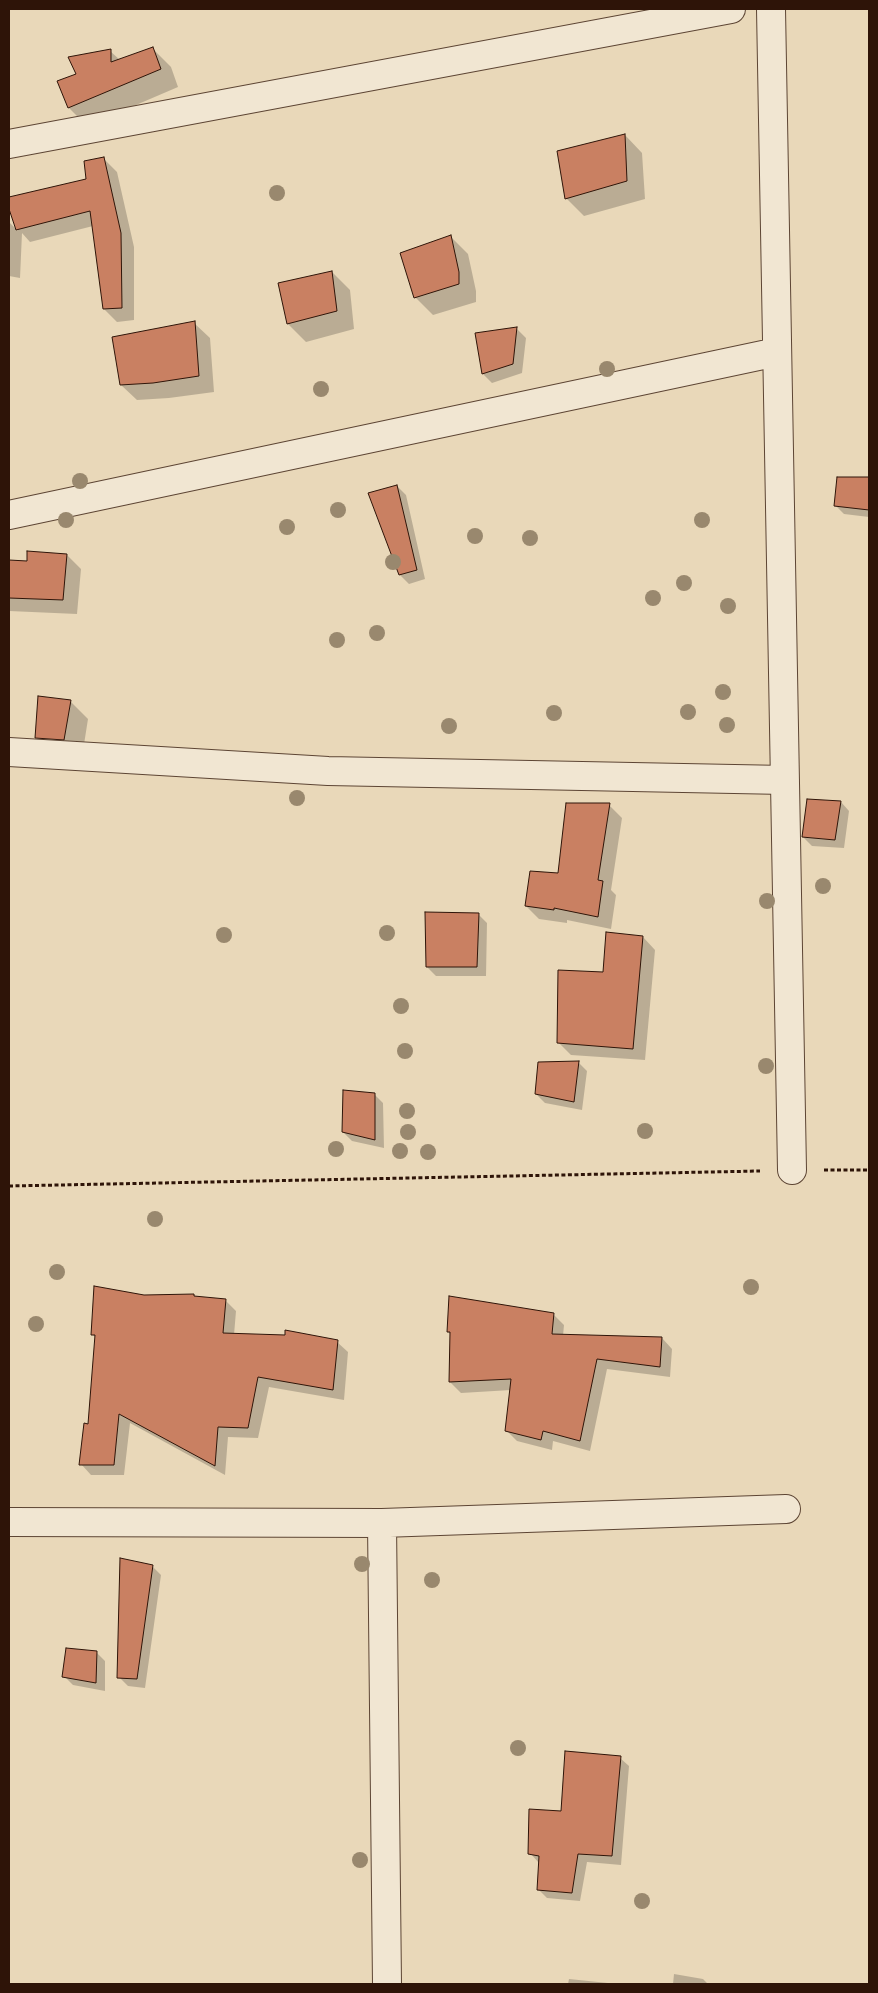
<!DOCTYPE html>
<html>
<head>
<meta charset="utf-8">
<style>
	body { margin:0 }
	#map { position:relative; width:878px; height:1993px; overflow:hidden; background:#e9d8b9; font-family:"Libre Bodoni",serif }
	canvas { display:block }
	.frame { position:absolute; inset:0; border:10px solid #2e1408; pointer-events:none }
</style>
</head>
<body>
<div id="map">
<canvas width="878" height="1993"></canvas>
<div class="frame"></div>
</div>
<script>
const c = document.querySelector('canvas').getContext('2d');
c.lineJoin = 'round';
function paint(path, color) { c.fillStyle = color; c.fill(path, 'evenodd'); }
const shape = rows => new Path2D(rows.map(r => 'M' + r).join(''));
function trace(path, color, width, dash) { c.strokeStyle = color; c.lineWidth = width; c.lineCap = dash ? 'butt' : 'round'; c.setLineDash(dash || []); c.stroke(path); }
const shadow = shape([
	[153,49,171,67,178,87,87,126,69,108,59,82,78,75,110,51,120,60],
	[625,135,642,153,645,199,584,216,566,198],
	[104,159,117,172,134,247,134,320,117,322,104,309,93,226,30,242,22,233,20,278,9,276,9,222,18,231,9,206,9,198,87,180],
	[450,236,468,254,476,291,476,302,433,315,415,297],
	[332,272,350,290,354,329,306,342,288,324,279,284],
	[194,323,210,338,214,392,169,398,137,400,121,385],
	[517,329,526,338,522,373,492,383,483,374,477,334],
	[869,478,869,517,844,514,835,505,838,479],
	[397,486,406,495,425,579,409,584,400,575],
	[67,555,81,569,77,614,9,611,9,561,29,563],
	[70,701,88,719,82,757,54,755,36,737],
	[841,802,849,811,844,848,812,846,803,837],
	[609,805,622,818,611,890,616,895,611,929,567,920,567,923,539,919,526,906,559,874],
	[478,914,487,923,486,976,436,976,427,967],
	[643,937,655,950,645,1060,571,1055,559,1043,604,973],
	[578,1062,587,1071,582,1110,545,1103,536,1094],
	[374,1094,383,1103,384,1148,352,1141,343,1132],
	[194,1295,196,1297,225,1300,236,1311,234,1335,337,1342,348,1352,344,1400,269,1387,258,1438,228,1437,225,1475,130,1423,124,1475,91,1475,81,1464,89,1425,96,1338,92,1334,144,1296],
	[553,1314,564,1325,563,1336,662,1338,672,1349,670,1377,607,1369,590,1451,553,1441,552,1450,517,1441,506,1430,511,1390,461,1393,450,1382,452,1336,448,1332],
	[152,1566,161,1575,145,1688,128,1686,119,1677],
	[96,1652,105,1661,105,1691,73,1685,64,1676],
	[620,1758,629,1766,621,1865,587,1862,580,1901,547,1898,538,1889,539,1863,530,1853],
	[674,1974,703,1979,708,1984,673,1984],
	[569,1979,608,1983,609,1984,568,1984]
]);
const building = shape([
	[153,47,161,69,68,108,57,81,76,74,68,57,111,49,111,62,153,47],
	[625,134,627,181,565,199,557,151,625,134],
	[104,157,121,233,122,308,103,309,90,211,16,230,9,209,9,197,86,179,84,161,104,157],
	[451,235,459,272,459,284,414,298,400,253,451,235],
	[332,271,337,311,287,324,278,283,332,271],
	[195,321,199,376,153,383,120,385,112,337,195,321],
	[517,327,513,364,482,374,475,333,517,327],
	[837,477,869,477,869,510,834,506,837,477],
	[397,485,417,570,399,575,368,493,397,485],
	[27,551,67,554,63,600,9,598,9,560,27,561,27,551],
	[38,696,71,700,64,740,35,738,38,696],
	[807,799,841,801,835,840,802,837,807,799],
	[566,803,610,803,598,880,603,881,598,917,554,908,554,910,525,906,530,871,558,873,566,803],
	[425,912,479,913,477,967,426,967,425,912],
	[606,932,643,936,633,1049,557,1043,558,970,603,972,606,932],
	[579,1061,574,1102,535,1094,538,1062,579,1061],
	[343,1090,375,1093,375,1140,342,1132,343,1090],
	[94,1286,144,1295,194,1294,194,1296,226,1299,223,1333,285,1335,285,1330,338,1340,333,1390,258,1377,248,1428,218,1427,215,1466,119,1414,114,1465,79,1465,84,1423,88,1424,95,1335,91,1335,94,1286],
	[449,1296,554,1313,552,1334,662,1337,660,1367,597,1359,580,1441,543,1431,541,1440,505,1431,511,1379,449,1382,450,1332,447,1332,449,1296],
	[120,1558,153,1565,137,1679,117,1678,120,1558],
	[66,1648,97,1651,96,1683,62,1677,66,1648],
	[565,1751,621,1756,612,1856,578,1854,572,1893,537,1890,539,1856,528,1854,529,1809,561,1811,565,1751]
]);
const path = shape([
	[824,1170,869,1170],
	[9,1186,760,1171]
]);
const minor = shape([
	[771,9,792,1170],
	[9,144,731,9],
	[9,515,777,352],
	[9,752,328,771,785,780],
	[9,1522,382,1523,786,1509],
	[382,1523,387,1984]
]);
const trees = [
	[277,193],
	[607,369],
	[321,389],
	[80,481],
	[338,510],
	[66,520],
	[702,520],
	[287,527],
	[475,536],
	[530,538],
	[393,562],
	[684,583],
	[653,598],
	[728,606],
	[377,633],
	[337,640],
	[723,692],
	[688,712],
	[554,713],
	[727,725],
	[449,726],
	[297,798],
	[823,886],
	[767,901],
	[387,933],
	[224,935],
	[401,1006],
	[405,1051],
	[766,1066],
	[407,1111],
	[645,1131],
	[408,1132],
	[336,1149],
	[400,1151],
	[428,1152],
	[155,1219],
	[57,1272],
	[751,1287],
	[36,1324],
	[362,1564],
	[432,1580],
	[518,1748],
	[360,1860],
	[642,1901]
];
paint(shadow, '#0003');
paint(building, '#c98062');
trace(building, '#2e1408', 1);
trace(minor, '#5d4534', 30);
trace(path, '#2e1408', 3, [4, 2.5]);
trace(minor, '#f1e6d2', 28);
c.fillStyle = '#99886e';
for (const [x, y] of trees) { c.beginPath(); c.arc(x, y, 8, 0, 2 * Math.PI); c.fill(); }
</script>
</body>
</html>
